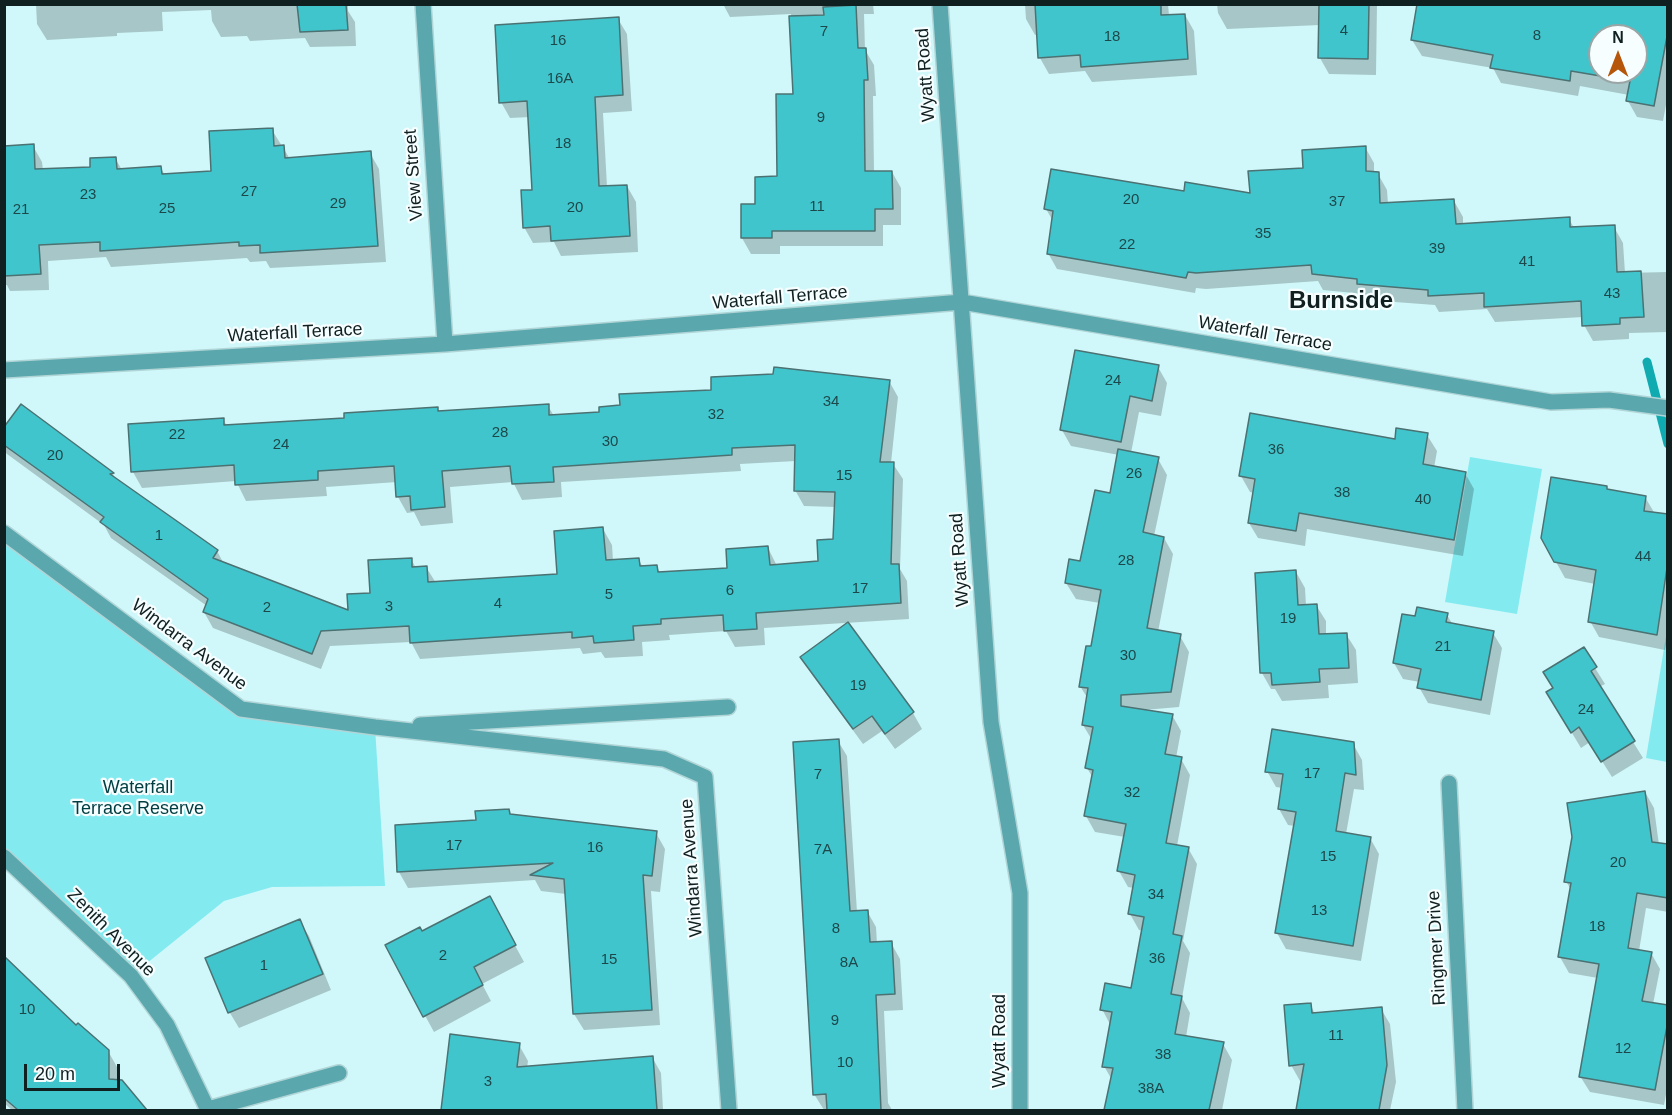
<!DOCTYPE html>
<html>
<head>
<meta charset="utf-8">
<style>
	body { margin:0 }
	#map { position:relative; width:1672px; height:1115px; overflow:hidden; background:#d0f8fa; font-family:Arial,sans-serif }
	canvas { display:block }
	.frame { position:absolute; inset:0; border:6px solid #101f20; pointer-events:none }
	.north { position:absolute; left:1588px; top:24px; width:60px; height:60px; box-sizing:border-box; background:#f6feff; border:2px solid #9aa5a6; border-radius:50%; rotate:0deg; font-size:16px; font-weight:700; line-height:24px; text-align:center; color:#101f20 }
	.north::after { content:''; display:block; margin:auto; width:21px; height:27px; background:#b5560a; clip-path:polygon(50% 0,100% 100%,50% 72%,0 100%) }
	.scale { position:absolute; left:24px; top:1064px; width:96px; height:27px; box-sizing:border-box; border:3px solid #101f20; border-top:0; padding-left:8px; font-size:18px; line-height:21px; white-space:nowrap; color:#101f20; -webkit-text-stroke:4px #f6feff; paint-order:stroke }
</style>
</head>
<body>
<div id="map">
<canvas width="1672" height="1115"></canvas>
<div class="frame"></div>
<div class="north">N</div>
<div class="scale">20 m</div>
</div>
<script>
const c = document.querySelector('canvas').getContext('2d');
c.lineJoin = 'round';
function paint(path, color) { c.fillStyle = color; c.fill(path, 'evenodd'); }
const shape = rows => new Path2D(rows.map(r => 'M' + r).join(''));
function trace(path, color, width, dash) { c.strokeStyle = color; c.lineWidth = width; c.lineCap = dash ? 'butt' : 'round'; c.setLineDash(dash || []); c.stroke(path); }
function write(font, color, halo, rows, align = 'center') {
  c.font = font + ' Arial,sans-serif'; c.lineWidth = 4.5; c.setLineDash([]); c.textBaseline = 'middle'; c.strokeStyle = halo; c.fillStyle = color; for (const [text, x, y, turn = 0] of rows) {
    c.save(); c.translate(x, y); c.rotate((+turn || 0) * Math.PI / 180); c.textAlign = isNaN(turn) ? turn : align; if (halo) c.strokeText(text, 0, 0); c.fillText(text, 0, 0); c.restore();
  }
}
const green = shape([
	[1470,457,1542,469,1517,614,1445,602],
	[4,533,241,709,375,727,385,886,272,887,224,901,131,976,5,857],
	[1667,630,1668,762,1667,762,1646,758]
]);
const shadow = shape([
	[36,4,348,4,348,11,355,22,356,46,310,47,305,38,250,41,247,36,221,37,212,21,211,10,162,12,163,31,117,33,117,36,47,40,37,24],
	[723,4,873,4,874,14,864,14,865,50,874,65,876,96,873,96,874,172,892,172,901,188,901,225,883,225,883,246,780,246,780,254,751,254,742,238,742,206,757,206,779,178,795,96,791,14,730,17],
	[1025,4,1168,4,1169,16,1185,15,1194,31,1197,75,1092,82,1085,71,1049,74,1040,58,1038,34,1035,35,1026,19],
	[1217,4,1377,4,1376,75,1329,74,1320,58,1320,25,1227,29,1218,13],
	[1668,4,1668,94,1663,121,1637,117,1628,101,1629,95,1580,86,1578,96,1501,83,1493,68,1422,56,1412,40],
	[1600,36,1636,36,1636,72,1600,72],
	[618,19,627,34,632,111,603,113,607,187,627,186,636,202,638,252,561,256,554,242,533,243,524,227,533,191,530,117,510,118,501,102],
	[272,130,290,159,370,153,379,169,386,262,270,268,266,261,250,262,247,258,111,267,106,257,48,261,49,290,10,291,7,285,4,285,4,148,33,146,42,162,43,170,92,168,115,158,122,170,160,167,165,175,212,172],
	[1365,147,1374,163,1374,173,1378,174,1387,190,1388,204,1454,201,1463,217,1463,225,1569,219,1574,228,1614,227,1623,243,1625,273,1668,272,1668,332,1629,333,1629,339,1593,341,1584,325,1583,317,1495,322,1487,309,1439,312,1435,305,1368,300,1364,294,1323,290,1318,281,1206,289,1196,288,1195,293,1057,269,1048,253,1053,221,1046,209,1185,193,1251,195,1304,169],
	[1158,367,1167,383,1161,416,1139,412,1131,453,1158,459,1167,475,1154,536,1164,538,1173,554,1158,632,1180,636,1189,652,1179,707,1144,710,1172,715,1181,731,1176,758,1181,759,1190,775,1177,846,1188,848,1197,864,1183,941,1190,953,1182,998,1190,1013,1186,1037,1223,1044,1232,1060,1222,1110,1106,1110,1112,1080,1104,1066,1111,1026,1102,1009,1133,990,1143,931,1139,930,1130,914,1134,888,1128,887,1119,871,1125,837,1095,832,1086,816,1093,778,1087,768,1092,740,1083,725,1088,699,1080,686,1092,648,1100,603,1076,599,1066,583,1081,563,1111,494,1119,455,1071,446,1062,430],
	[889,381,898,397,891,463,893,464,903,479,900,569,907,581,909,619,764,628,765,645,735,647,726,631,669,635,670,640,642,642,643,656,605,658,601,652,583,654,580,648,420,659,411,642,330,646,321,669,213,628,204,612,207,606,111,538,104,525,7,454,4,450,4,429,21,407,113,474,116,480,217,551,224,564,350,612,411,559,416,568,426,567,436,583,559,575,603,529,612,545,613,561,638,559,643,567,657,567,661,574,729,569,768,548,777,566,819,562,835,541,836,507,804,506,795,490,796,461,740,464,741,471,561,482,562,497,522,500,513,482,450,487,453,523,421,526,414,512,407,513,398,497,397,482,326,487,327,496,246,501,236,481,142,488,133,472,223,419,227,426,346,419,437,409,439,413,548,406,554,416,600,413],
	[1427,435,1437,451,1434,468,1465,473,1474,489,1463,556,1307,529,1305,546,1258,538,1249,523,1254,493,1250,492,1241,476],
	[1608,491,1645,497,1655,514,1668,516,1668,635,1665,650,1599,637,1590,621,1595,584,1565,578,1542,537],
	[1296,572,1305,588,1306,606,1316,605,1326,621,1326,635,1346,634,1356,650,1358,683,1328,685,1329,698,1282,701,1275,689,1271,689,1262,673,1256,574],
	[1447,615,1453,625,1493,633,1502,648,1490,715,1428,703,1419,687,1420,682,1403,679,1394,663,1416,618],
	[848,624,913,713,922,729,895,749,882,731,863,744,811,673,802,657],
	[1595,668,1605,684,1599,687,1643,758,1612,777,1590,742,1581,748,1548,693],
	[838,741,847,756,857,912,867,911,876,927,877,944,891,943,900,959,903,1010,884,1011,888,1103,892,1110,824,1110,814,1094],
	[1353,744,1362,760,1364,790,1354,789,1346,834,1370,838,1379,854,1361,961,1286,949,1277,933,1295,826,1288,825,1279,809,1283,788,1276,787,1267,771],
	[1645,792,1654,808,1659,845,1668,846,1668,912,1646,908,1639,951,1651,953,1660,969,1653,1004,1668,1007,1668,1084,1664,1105,1590,1092,1580,1076,1598,978,1569,973,1560,957,1571,890,1566,881],
	[509,810,512,816,656,833,665,849,660,892,651,891,660,1025,584,1030,574,1014,566,894,541,891,535,880,408,888,399,872,477,822],
	[498,914,524,962,482,984,491,1001,434,1032,387,946,422,933],
	[299,921,309,936,331,990,239,1028,230,1013,207,959],
	[4,958,76,1028,108,1051,117,1067,118,1082,134,1098,142,1110,12,1110,4,1103],
	[1310,1004,1315,1014,1381,1009,1390,1024,1396,1082,1390,1110,1297,1110,1302,1081,1300,1081,1291,1065],
	[519,1045,528,1061,521,1110,442,1110,448,1071],
	[652,1057,661,1073,663,1110,554,1110,551,1065]
]);
const stream = shape([
	[1647,362,1668,444]
]);
const building = shape([
	[297,4,346,4,348,30,300,32,297,4],
	[1035,4,1161,4,1161,15,1185,14,1188,59,1081,67,1080,55,1038,58,1035,4],
	[1319,4,1369,4,1368,59,1318,58,1319,4],
	[1417,4,1668,4,1668,31,1654,106,1626,101,1630,81,1571,71,1570,81,1490,68,1493,55,1411,40,1417,4],
	[1600,36,1636,36,1636,72,1600,72,1600,36],
	[856,5,858,48,866,48,868,80,864,80,865,171,892,171,893,209,875,209,875,231,772,231,772,238,741,238,741,204,755,204,755,177,777,176,776,94,793,94,789,16,824,15,823,7,856,5],
	[619,17,623,95,595,97,599,186,627,185,630,236,551,241,550,226,523,228,521,190,532,190,527,101,499,103,495,25,619,17],
	[273,128,274,146,284,145,285,158,371,151,378,246,260,253,260,245,239,246,239,242,100,251,100,242,39,245,41,274,4,276,4,146,34,144,35,169,90,167,90,158,116,157,117,169,161,166,162,174,211,171,209,131,273,128],
	[1366,146,1366,171,1379,172,1380,203,1454,199,1456,224,1570,217,1570,227,1615,225,1617,272,1641,271,1644,317,1620,318,1620,324,1582,326,1581,301,1484,307,1484,293,1428,296,1428,290,1357,284,1357,279,1312,274,1311,265,1196,273,1188,272,1186,278,1047,254,1053,211,1044,209,1051,169,1184,191,1185,182,1250,193,1248,171,1303,168,1302,150,1366,146],
	[1075,350,1159,365,1152,401,1130,396,1121,442,1060,430,1075,350],
	[774,367,890,380,880,462,894,462,891,564,899,564,901,603,756,613,757,629,724,631,723,615,661,619,661,624,633,626,634,640,594,643,593,636,572,638,572,632,410,643,409,626,321,631,312,654,203,612,208,599,100,522,104,517,4,445,4,427,21,404,114,473,110,474,218,550,213,558,348,610,347,594,370,593,368,560,412,558,412,567,427,566,428,582,557,574,554,531,603,527,606,560,639,558,640,566,657,565,658,572,727,568,726,549,768,546,770,565,818,561,817,540,833,539,835,492,794,491,795,445,732,448,732,455,553,467,554,482,512,484,510,466,442,471,445,507,411,510,410,496,396,497,394,466,318,471,318,480,235,485,234,465,131,472,128,424,224,418,224,425,344,418,344,413,438,407,438,411,549,404,549,415,599,412,599,407,620,405,619,394,711,390,711,377,773,374,774,367],
	[1250,413,1395,439,1396,428,1428,433,1423,464,1466,472,1454,540,1299,513,1296,531,1248,523,1255,479,1239,476,1250,413],
	[1118,449,1159,457,1143,532,1164,537,1147,628,1181,634,1171,692,1121,695,1121,706,1173,714,1165,754,1182,757,1166,843,1189,847,1173,934,1182,936,1171,994,1182,996,1175,1034,1224,1042,1209,1110,1104,1110,1113,1068,1102,1067,1112,1012,1100,1010,1105,983,1131,988,1144,917,1128,914,1135,875,1117,871,1126,824,1084,816,1093,770,1085,768,1093,727,1082,725,1088,688,1079,687,1086,646,1091,646,1101,590,1065,583,1069,559,1080,561,1095,490,1110,493,1118,449],
	[1551,477,1607,486,1607,489,1646,496,1644,511,1668,514,1668,561,1657,635,1588,622,1596,570,1554,562,1541,538,1551,477],
	[1296,570,1298,605,1317,604,1319,634,1347,633,1349,668,1319,669,1320,682,1272,685,1271,673,1260,673,1255,573,1296,570],
	[1417,607,1448,613,1446,622,1494,631,1481,700,1417,688,1421,669,1393,663,1402,614,1415,616,1417,607],
	[848,622,914,712,885,734,872,716,853,729,800,657,848,622],
	[1584,647,1597,667,1591,671,1635,741,1601,762,1579,727,1571,733,1546,692,1553,688,1543,672,1584,647],
	[1272,729,1354,742,1356,775,1345,773,1336,831,1371,837,1353,946,1275,933,1296,812,1278,809,1283,774,1265,772,1272,729],
	[839,739,850,911,868,910,870,942,892,941,895,994,876,995,881,1110,827,1110,826,1094,813,1095,793,742,839,739],
	[1645,791,1652,842,1668,844,1668,898,1637,893,1628,948,1652,952,1642,1001,1668,1005,1668,1021,1655,1090,1579,1077,1599,964,1558,957,1571,883,1564,882,1572,837,1567,803,1645,791],
	[509,809,510,814,657,831,652,876,643,875,652,1010,573,1014,564,879,530,875,553,863,397,872,395,825,476,820,475,811,509,809],
	[490,896,516,945,474,967,483,985,423,1017,385,945,420,927,422,931,490,896],
	[300,919,323,974,228,1013,205,958,300,919],
	[4,956,76,1025,78,1023,109,1050,109,1079,122,1080,147,1110,18,1110,4,1098,4,956],
	[1311,1003,1312,1013,1382,1007,1387,1065,1379,1110,1296,1110,1304,1064,1289,1066,1284,1005,1311,1003],
	[450,1034,520,1043,517,1067,653,1056,657,1110,441,1110,450,1034]
]);
const minor = shape([
	[423,4,445,344],
	[940,4,991,722,1020,893,1020,1110],
	[4,370,445,344,962,302,1551,402,1609,400,1668,408],
	[4,533,241,709,375,727,664,759,705,777,729,1110],
	[420,725,728,707],
	[1449,783,1465,1110],
	[4,857,131,976,167,1025,208,1110],
	[208,1109,339,1073]
]);
const numberNames = [
	["4",1344,31],
	["7",824,32],
	["8",1537,36],
	["18",1112,37],
	["16",558,41],
	["16A",560,79],
	["9",821,118],
	["18",563,144],
	["27",249,192],
	["23",88,195],
	["20",1131,200],
	["37",1337,202],
	["29",338,204],
	["11",817,207],
	["20",575,208],
	["25",167,209],
	["21",21,210],
	["35",1263,234],
	["22",1127,245],
	["39",1437,249],
	["41",1527,262],
	["43",1612,294],
	["24",1113,381],
	["34",831,402],
	["32",716,415],
	["28",500,433],
	["22",177,435],
	["30",610,442],
	["24",281,445],
	["36",1276,450],
	["20",55,456],
	["26",1134,474],
	["15",844,476],
	["38",1342,493],
	["40",1423,500],
	["1",159,536],
	["44",1643,557],
	["28",1126,561],
	["17",860,589],
	["6",730,591],
	["5",609,595],
	["4",498,604],
	["3",389,607],
	["2",267,608],
	["19",1288,619],
	["21",1443,647],
	["30",1128,656],
	["19",858,686],
	["24",1586,710],
	["17",1312,774],
	["7",818,775],
	["32",1132,793],
	["17",454,846],
	["16",595,848],
	["7A",823,850],
	["15",1328,857],
	["20",1618,863],
	["34",1156,895],
	["13",1319,911],
	["18",1597,927],
	["8",836,929],
	["2",443,956],
	["36",1157,959],
	["15",609,960],
	["8A",849,963],
	["1",264,966],
	["10",27,1010],
	["9",835,1021],
	["11",1336,1036],
	["12",1623,1049],
	["38",1163,1055],
	["10",845,1063],
	["3",488,1082],
	["38A",1151,1089]
];
const streetNames = [
	["Wyatt Road",926,75,-94],
	["View Street",414,175,-94],
	["Waterfall Terrace",780,298,-5],
	["Waterfall Terrace",295,333,-3],
	["Waterfall Terrace",1265,334,10],
	["Wyatt Road",960,560,-94],
	["Windarra Avenue",189,645,37],
	["Windarra Avenue",692,868,-94],
	["Zenith Avenue",111,933,45],
	["Ringmer Drive",1437,948,-93],
	["Wyatt Road",1000,1041,-90]
];
const parkNames = [
	["Waterfall",138,788],
	["Terrace Reserve",138,809]
];
const districtNames = [
	["Burnside",1341,301]
];
paint(green, '#83ebf0');
paint(shadow, '#0003');
trace(stream, '#10aab1', 9);
paint(building, '#41c5cc');
trace(building, '#4c7172', 1.5);
trace(minor, '#b1d5d7', 18);
trace(minor, '#5aa8ad', 15);
write('15px', '#1c484b', null, numberNames);
write('18px', '#101f20', '#f6feff', streetNames);
write('18px', '#003d40', '#f6feff', parkNames);
write('bold 24px', '#101f20', '#f6feff', districtNames);
</script>
</body>
</html>
